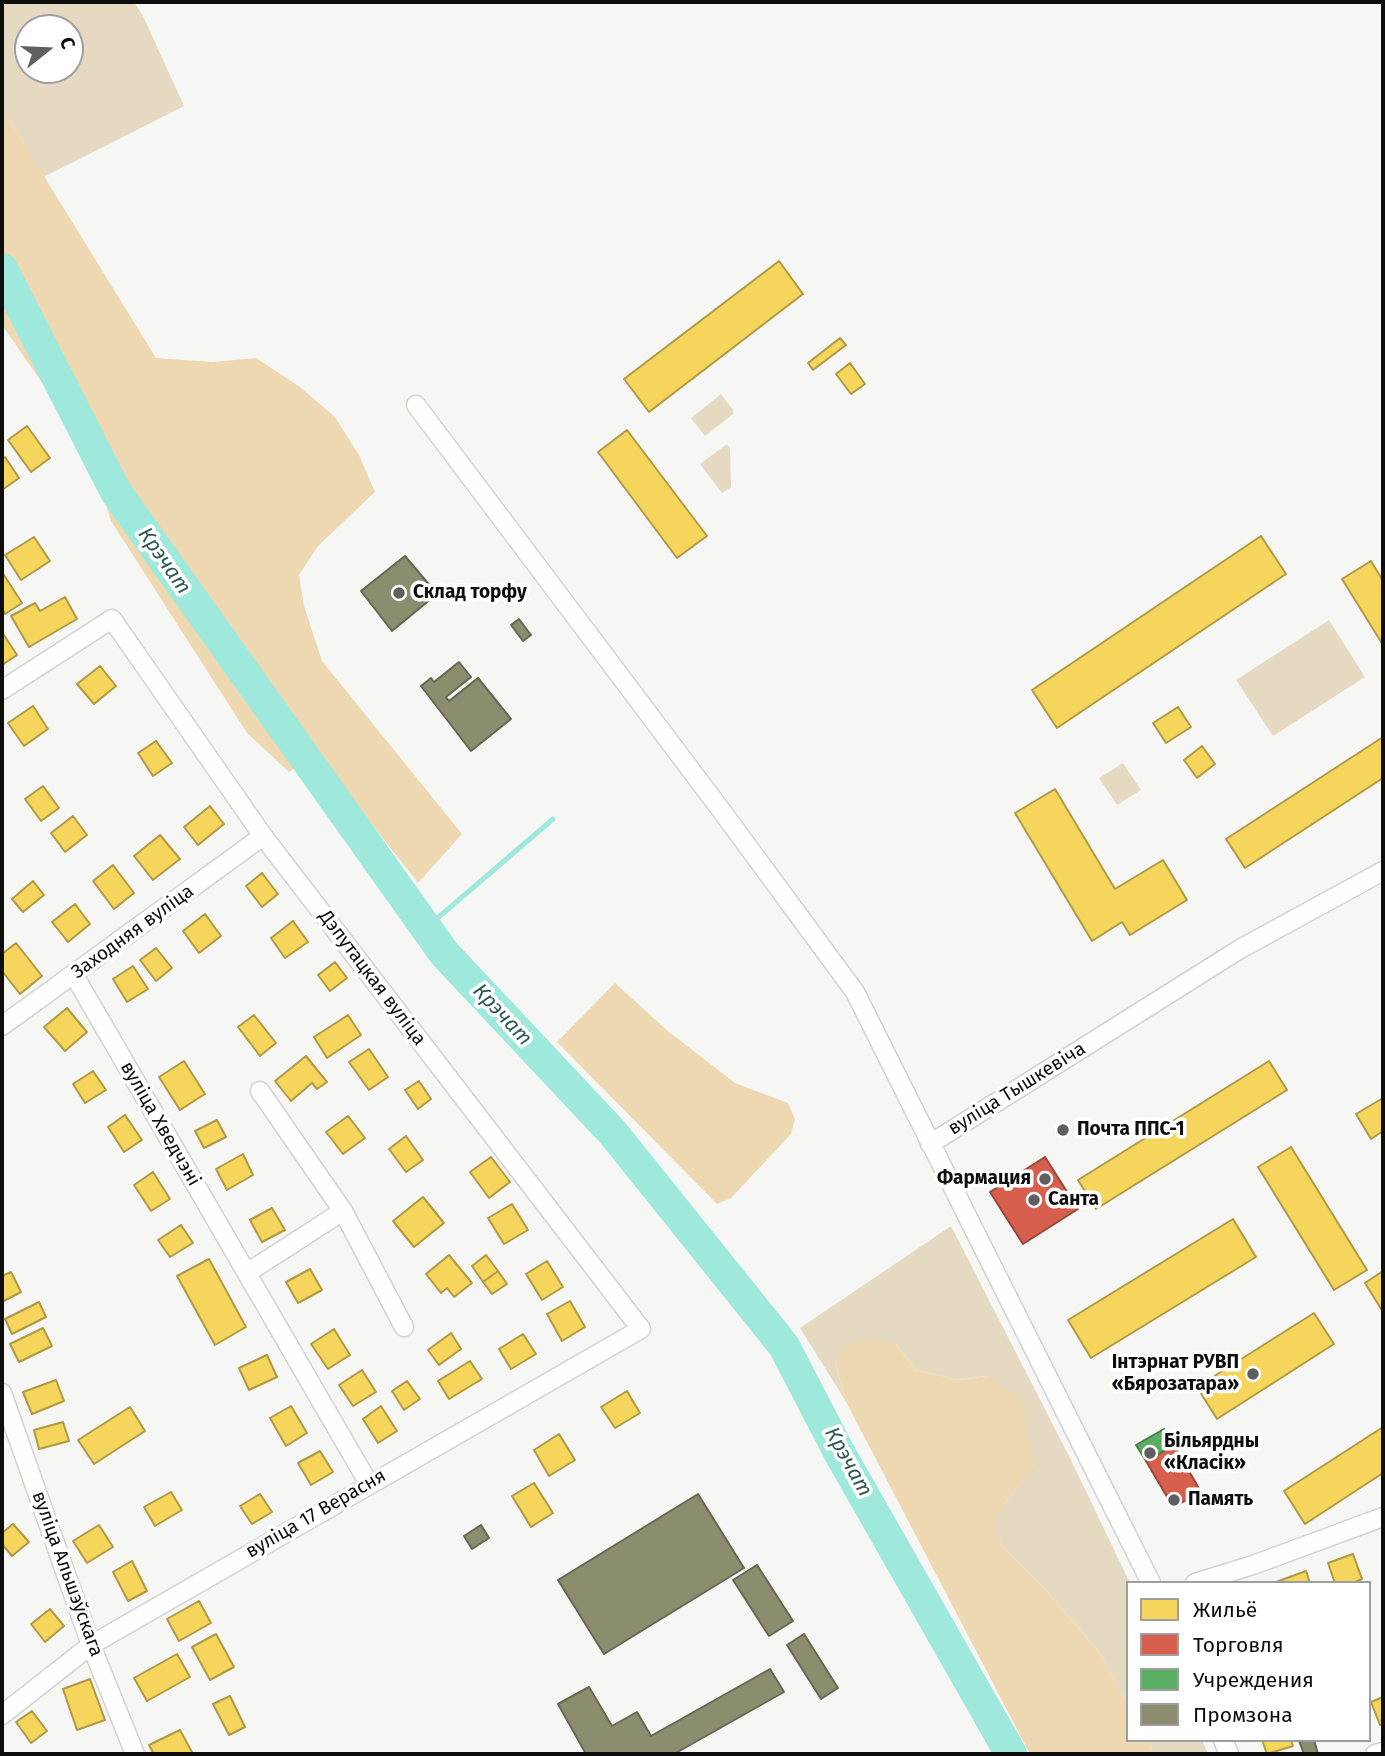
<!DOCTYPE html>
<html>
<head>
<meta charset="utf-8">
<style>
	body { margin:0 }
	#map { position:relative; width:1385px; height:1756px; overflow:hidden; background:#f6f7f5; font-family:"Fira Sans",sans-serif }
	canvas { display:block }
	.frame { position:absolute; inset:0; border:4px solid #0c0d0c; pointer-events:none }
	.legend { position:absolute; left:1126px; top:1581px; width:245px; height:161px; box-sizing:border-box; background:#fff; border:2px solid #9e9e9e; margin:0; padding:9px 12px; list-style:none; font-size:21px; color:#0c0d0c }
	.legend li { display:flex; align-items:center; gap:14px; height:35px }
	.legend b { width:35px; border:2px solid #9e9e9e }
	.north { position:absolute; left:14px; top:14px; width:70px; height:70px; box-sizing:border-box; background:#fff; border:2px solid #9e9e9e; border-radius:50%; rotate:72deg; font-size:19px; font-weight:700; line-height:28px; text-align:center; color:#0c0d0c }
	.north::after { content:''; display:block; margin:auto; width:24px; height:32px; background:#5e5f5e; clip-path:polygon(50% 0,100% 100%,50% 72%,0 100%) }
</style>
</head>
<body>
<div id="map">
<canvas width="1385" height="1756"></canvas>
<div class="frame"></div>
<ul class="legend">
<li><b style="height:19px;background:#f6d55c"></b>Жильё</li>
<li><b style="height:19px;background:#d6604d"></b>Торговля</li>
<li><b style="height:19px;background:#5aae61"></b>Учреждения</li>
<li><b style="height:19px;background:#8c8c6e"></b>Промзона</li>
</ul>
<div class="north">С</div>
</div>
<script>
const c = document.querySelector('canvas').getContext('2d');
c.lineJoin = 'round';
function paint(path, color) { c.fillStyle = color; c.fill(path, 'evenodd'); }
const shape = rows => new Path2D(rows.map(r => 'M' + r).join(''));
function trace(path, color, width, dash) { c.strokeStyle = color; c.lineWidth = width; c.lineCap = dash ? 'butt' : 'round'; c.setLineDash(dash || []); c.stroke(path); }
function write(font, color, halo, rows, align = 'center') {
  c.font = font + ' "Fira Sans",sans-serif'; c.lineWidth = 7; c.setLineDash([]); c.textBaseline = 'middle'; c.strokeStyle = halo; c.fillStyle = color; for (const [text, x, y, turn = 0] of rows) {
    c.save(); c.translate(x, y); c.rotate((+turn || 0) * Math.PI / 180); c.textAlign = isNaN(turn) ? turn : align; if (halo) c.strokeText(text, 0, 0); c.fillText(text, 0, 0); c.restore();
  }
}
const green = shape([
	[2,2,134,2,143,16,184,106,44,177,2,108],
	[28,28,70,28,70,70,28,70],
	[721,394,733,410,733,414,705,436,691,418],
	[727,444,730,449,731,487,722,493,700,464],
	[1329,620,1365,677,1273,736,1236,680],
	[1123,763,1141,790,1117,805,1099,778],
	[951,1226,1070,1458,1130,1583,1128,1583,1128,1705,1099,1652,1045,1589,1002,1546,994,1523,1006,1501,1034,1466,987,1376,958,1380,916,1370,896,1344,835,1361,845,1400,800,1328],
	[1147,1740,1202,1740,1208,1754,1154,1754]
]);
const forest = shape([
	[2,108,156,358,213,362,256,358,300,387,335,417,359,455,375,492,318,546,299,575,304,606,322,661,462,834,418,883,316,753,289,772,247,733,111,521,90,452,2,325],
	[615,983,669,1032,735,1083,788,1103,795,1119,791,1134,731,1198,717,1204,557,1042],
	[878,1339,896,1344,916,1370,958,1380,987,1376,1021,1399,1034,1467,1006,1501,995,1523,1002,1546,1045,1589,1099,1652,1128,1705,1128,1740,1147,1740,1154,1754,1030,1754,845,1400,835,1361,853,1342]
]);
const homes = shape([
	[779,261,803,294,649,412,624,379,779,261],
	[840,338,846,345,813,370,808,363,840,338],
	[850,363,865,384,851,394,836,374,850,363],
	[27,426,50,458,31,472,8,440,27,426],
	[627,430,707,536,677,558,598,452,627,430],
	[5,457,19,478,2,490,2,459,5,457],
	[1261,536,1286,574,1057,728,1032,690,1261,536],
	[34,537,50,561,21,580,5,555,34,537],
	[1371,561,1383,581,1383,645,1342,579,1371,561],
	[2,572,22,603,5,614,2,609,2,572],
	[65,597,77,619,29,647,11,616,35,603,40,611,65,597],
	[2,632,17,655,2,665,2,632],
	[100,666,116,686,94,704,77,684,100,666],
	[33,706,48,729,24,746,8,723,33,706],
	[1178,707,1191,727,1166,743,1153,723,1178,707],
	[1383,737,1383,778,1245,868,1226,839,1383,737],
	[156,741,172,763,153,776,138,753,156,741],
	[1202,746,1215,764,1197,778,1184,760,1202,746],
	[43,786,59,808,41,821,25,799,43,786],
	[1055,789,1115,889,1163,860,1187,900,1130,935,1122,922,1092,941,1015,813,1055,789],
	[210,806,224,824,198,845,184,827,210,806],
	[73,816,87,835,65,852,51,833,73,816],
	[160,835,180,859,153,880,134,856,160,835],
	[113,865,134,893,114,909,93,881,113,865],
	[262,873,278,894,262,907,246,886,262,873],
	[33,881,44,895,23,912,12,899,33,881],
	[75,904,90,924,68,942,52,922,75,904],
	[205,914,221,936,199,953,183,931,205,914],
	[293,921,308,942,285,958,271,938,293,921],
	[16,943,42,976,20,994,2,971,2,954,16,943],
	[156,948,172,968,156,981,140,960,156,948],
	[335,962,347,978,330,991,318,975,335,962],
	[133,966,148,989,127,1002,113,979,133,966],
	[67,1008,87,1032,65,1051,44,1027,67,1008],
	[254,1015,276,1043,260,1056,238,1027,254,1015],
	[348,1015,361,1035,327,1058,314,1037,348,1015],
	[369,1049,388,1077,369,1090,349,1062,369,1049],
	[306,1056,327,1082,317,1089,312,1083,291,1101,275,1081,306,1056],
	[184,1061,205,1094,180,1110,159,1077,184,1061],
	[1269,1061,1287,1090,1096,1209,1078,1180,1269,1061],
	[93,1071,106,1090,85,1103,73,1084,93,1071],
	[419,1081,431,1099,418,1109,405,1090,419,1081],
	[1383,1098,1383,1131,1371,1139,1356,1114,1383,1098],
	[125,1115,142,1140,124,1152,108,1127,125,1115],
	[348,1116,365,1138,343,1154,326,1132,348,1116],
	[217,1120,226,1137,204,1148,195,1131,217,1120],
	[406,1136,423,1160,406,1172,389,1149,406,1136],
	[1291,1147,1367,1270,1334,1290,1258,1167,1291,1147],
	[243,1154,253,1175,227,1190,216,1169,243,1154],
	[491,1157,510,1182,489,1198,470,1172,491,1157],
	[153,1172,170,1199,151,1211,134,1185,153,1172],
	[423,1197,444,1223,414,1247,393,1221,423,1197],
	[512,1204,528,1230,504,1244,488,1218,512,1204],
	[272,1208,285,1230,262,1242,250,1220,272,1208],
	[1233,1219,1256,1257,1091,1358,1068,1320,1233,1219],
	[181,1225,193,1243,170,1257,158,1240,181,1225],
	[449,1255,472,1283,454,1297,447,1288,441,1293,426,1274,449,1255],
	[486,1255,498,1271,483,1282,472,1266,486,1255],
	[209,1259,246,1327,215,1345,177,1276,209,1259],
	[547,1261,563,1287,542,1300,526,1274,547,1261],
	[310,1269,322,1290,298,1303,286,1282,310,1269],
	[498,1271,507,1284,492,1294,483,1282,498,1271],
	[1383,1271,1383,1312,1365,1283,1383,1271],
	[11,1272,21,1292,2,1302,2,1276,11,1272],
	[570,1301,585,1327,562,1341,547,1314,570,1301],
	[39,1302,46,1317,12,1334,5,1319,39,1302],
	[1314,1313,1334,1344,1217,1419,1197,1387,1314,1313],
	[43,1328,52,1346,19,1362,10,1344,43,1328],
	[334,1329,350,1355,328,1369,311,1344,334,1329],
	[451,1333,461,1349,439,1365,428,1350,451,1333],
	[523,1334,536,1354,511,1369,499,1349,523,1334],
	[267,1355,277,1377,249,1390,239,1368,267,1355],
	[470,1361,482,1379,449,1399,438,1381,470,1361],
	[362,1370,376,1392,353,1406,339,1385,362,1370],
	[56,1380,64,1401,32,1414,23,1392,56,1380],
	[407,1381,420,1399,404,1410,392,1391,407,1381],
	[627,1391,640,1413,615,1428,601,1407,627,1391],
	[291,1406,307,1433,286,1446,270,1418,291,1406],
	[381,1406,397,1431,378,1443,363,1419,381,1406],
	[130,1407,145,1431,94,1464,78,1440,130,1407],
	[63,1422,69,1441,39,1449,34,1430,63,1422],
	[1383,1427,1383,1473,1305,1524,1284,1491,1383,1427],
	[559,1434,575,1460,549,1476,534,1450,559,1434],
	[320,1451,333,1472,311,1485,298,1463,320,1451],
	[534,1483,553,1513,531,1527,512,1496,534,1483],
	[171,1492,182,1510,155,1526,144,1507,171,1492],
	[260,1494,272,1512,252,1524,240,1506,260,1494],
	[13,1524,29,1542,12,1556,2,1544,2,1533,13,1524],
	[99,1525,113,1547,87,1563,73,1541,99,1525],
	[1353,1554,1362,1579,1353,1583,1335,1583,1328,1563,1353,1554],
	[132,1561,147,1591,128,1601,113,1572,132,1561],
	[1306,1571,1310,1583,1276,1583,1276,1582,1306,1571],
	[199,1601,211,1623,179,1641,167,1619,199,1601],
	[50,1609,64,1626,45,1642,31,1624,50,1609],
	[216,1634,234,1667,210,1680,192,1647,216,1634],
	[177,1654,190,1677,147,1701,134,1678,177,1654],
	[90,1679,105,1720,77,1730,63,1689,90,1679],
	[230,1696,245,1727,229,1735,213,1704,230,1696],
	[1383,1697,1383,1723,1380,1725,1371,1702,1383,1697],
	[32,1711,47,1731,31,1743,16,1722,32,1711],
	[180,1730,193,1754,154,1754,149,1745,180,1730],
	[1262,1740,1291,1740,1293,1746,1267,1754,1262,1740]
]);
const shops = shape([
	[1045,1157,1078,1209,1023,1244,990,1192,1045,1157],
	[1174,1445,1201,1492,1173,1507,1146,1461,1174,1445]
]);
const public = shape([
	[1164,1429,1174,1445,1146,1461,1136,1445,1164,1429]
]);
const industry = shape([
	[405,556,437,594,392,631,361,591,405,556],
	[519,619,531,635,523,641,511,625,519,619],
	[459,662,471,677,446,697,449,701,478,678,511,719,471,751,421,686,431,678,434,682,459,662],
	[698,1494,744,1568,604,1654,558,1580,698,1494],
	[481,1525,489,1538,472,1549,464,1536,481,1525],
	[757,1565,793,1621,769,1636,733,1580,757,1565],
	[804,1634,838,1688,821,1699,787,1645,804,1634],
	[770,1669,784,1692,674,1754,586,1754,558,1704,589,1687,612,1726,637,1712,651,1736,770,1669],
	[1314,1740,1318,1754,1304,1754,1299,1741,1314,1740]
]);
const stream = shape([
	[426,928,553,819]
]);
const river = shape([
	[2,269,116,492,444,953,613,1133,784,1346,839,1452,1011,1754]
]);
const street = shape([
	[416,405,721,810,855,992,1151,1583],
	[2,690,112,619,263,836,641,1329,91,1645,2,1715],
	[74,975,369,1484],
	[2,1026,263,836],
	[930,1144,1240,949,1383,871],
	[343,1211,404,1327],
	[247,1273,343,1211,260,1091],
	[2,1393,91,1645,135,1754],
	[1195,1583,1253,1565,1383,1517],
	[1223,1740,1229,1754],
	[1375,1754,1383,1752]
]);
const markers = [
	[399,593,7,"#5e5f5e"],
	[1063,1130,7,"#5e5f5e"],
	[1045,1179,7,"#5e5f5e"],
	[1034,1200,7,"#5e5f5e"],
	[1253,1374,7,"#5e5f5e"],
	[1150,1453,7,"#5e5f5e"],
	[1174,1500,7,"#5e5f5e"]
];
const poiNames = [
	["Склад торфу",413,593],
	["Почта ППС-1",1077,1130],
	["Фармация",1031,1179,"right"],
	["Санта",1048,1200],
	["Інтэрнат РУВП",1239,1363,"right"],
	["«Бярозатара»",1239,1385,"right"],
	["Більярдны",1164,1442],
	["«Класік»",1164,1464],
	["Память",1188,1500]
];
const streetNames = [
	["Заходняя вуліца",133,932,-36],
	["Дэпутацкая вуліца",372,978,53],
	["вуліца Тышкевіча",1017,1089,-32],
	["вуліца Хведчэні",160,1124,60],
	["вуліца 17 Верасня",316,1514,-30],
	["вуліца Альшэўскага",67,1574,70]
];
const waterNames = [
	["Крэчат",164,561,55],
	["Крэчат",502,1015,47],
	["Крэчат",848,1462,61]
];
paint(green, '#e6d9c2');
paint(forest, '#eed8b1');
paint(homes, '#f6d55c');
trace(homes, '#b09944', 2);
paint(shops, '#d6604d');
trace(shops, '#99473a', 2);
paint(public, '#5aae61');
trace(public, '#437e48', 2);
paint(industry, '#8c8c6e');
trace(industry, '#666651', 2);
trace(stream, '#9fe8dc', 5);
trace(river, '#9fe8dc', 32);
trace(street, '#d2d3d1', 21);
trace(street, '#fefefe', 18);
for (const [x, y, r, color] of markers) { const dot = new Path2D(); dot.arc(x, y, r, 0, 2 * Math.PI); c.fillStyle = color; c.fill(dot); trace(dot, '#fff', 2.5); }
write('bold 19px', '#0c0d0c', '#fff', poiNames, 'left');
write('19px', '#0c0d0c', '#fff', streetNames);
write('italic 21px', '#2b5952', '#fff', waterNames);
</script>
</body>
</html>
